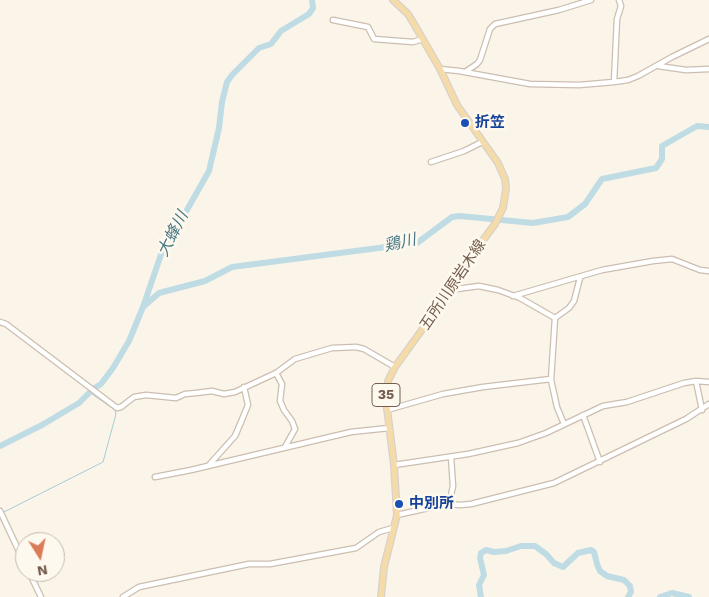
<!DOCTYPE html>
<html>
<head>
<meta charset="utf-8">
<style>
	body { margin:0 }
	#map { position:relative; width:709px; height:597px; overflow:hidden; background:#fbf5e9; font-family:"Work Sans",sans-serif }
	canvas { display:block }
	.north { position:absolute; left:15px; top:532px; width:50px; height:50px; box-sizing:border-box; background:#fef9ef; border:1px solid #c7bbaf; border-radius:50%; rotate:170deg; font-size:14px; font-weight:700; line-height:20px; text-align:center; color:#745e4e }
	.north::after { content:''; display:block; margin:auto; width:18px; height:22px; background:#db7c58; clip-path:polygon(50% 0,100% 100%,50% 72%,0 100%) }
</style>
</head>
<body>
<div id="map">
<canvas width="709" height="597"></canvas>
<div class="north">N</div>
</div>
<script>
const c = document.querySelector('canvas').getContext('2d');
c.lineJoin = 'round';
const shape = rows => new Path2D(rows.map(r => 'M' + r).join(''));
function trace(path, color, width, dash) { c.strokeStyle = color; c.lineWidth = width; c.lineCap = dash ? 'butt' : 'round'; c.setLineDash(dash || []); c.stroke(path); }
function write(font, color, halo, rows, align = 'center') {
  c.font = font + ' "Work Sans","Noto Sans JP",sans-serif'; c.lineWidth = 5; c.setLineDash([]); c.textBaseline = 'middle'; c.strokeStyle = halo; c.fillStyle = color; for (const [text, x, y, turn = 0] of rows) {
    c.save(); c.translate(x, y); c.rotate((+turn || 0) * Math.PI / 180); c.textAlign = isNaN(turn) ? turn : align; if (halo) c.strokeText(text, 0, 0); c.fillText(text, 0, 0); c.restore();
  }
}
const stream = shape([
	[96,389,101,384],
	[4,512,103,462,116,414,115,410,92,394,94,392]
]);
const river = shape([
	[143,307,159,293,205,281,232,267,417,243,452,217,460,216,533,223,568,217,585,204,602,179,656,168,662,159,662,146,697,126,709,127],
	[0,446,42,425,79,403,93,389,101,384,113,368,129,341,143,307,166,240,183,217,209,171,219,128,222,102,227,82,232,75,259,48,271,44,281,31,309,14,313,8,312,0],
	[481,597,479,585,484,575,480,558,481,553,486,550,494,552,506,551,521,546,535,546,546,554,554,563,563,567,578,553,591,550,594,552,597,564,600,571,607,576,624,580,630,586,631,592,628,597],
	[660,597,672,593,689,597]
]);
const minor = shape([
	[333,20,368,27,374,39,413,42,423,39],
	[658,66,686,70,709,69],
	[440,69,459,71,530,84,579,85,614,82,628,80,638,76,672,57,709,39],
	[465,72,477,64,480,60,490,29,495,24,559,10,591,0],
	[614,82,617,19,621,6,619,0],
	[431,162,464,151,482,142],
	[450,288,457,289,479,286,498,290,520,298,555,318],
	[513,296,602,270,653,261,672,259,700,270,709,271],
	[555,318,551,380,557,407,564,424],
	[555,318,569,308,574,301,580,278],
	[0,322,6,324,117,408,121,407,134,397,146,395,176,398,185,394,196,393,212,391,224,394,235,392,276,373,295,359,332,348,356,347,364,349,395,367],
	[276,373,282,384,280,401,284,410,292,421,295,429,285,447],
	[696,381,702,410],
	[387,410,443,394,483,387,551,379],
	[583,415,600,462],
	[209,465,235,436,241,422,248,405,244,387],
	[394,465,468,454,518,443,546,433,603,406,627,402,684,383,696,381,709,382],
	[155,477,191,470,351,432,389,428],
	[449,504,453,486,451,457],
	[0,511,25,564],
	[397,515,446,504,460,505,471,504,554,483,686,419,709,404],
	[29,572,41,597],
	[123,597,139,587,249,564,270,564,356,548,379,532,393,528]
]);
const major = shape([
	[381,597,384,567,397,515,394,465,386,400,388,381,395,367,424,327,458,274,495,224,503,208,506,189,505,179,498,163,457,105,440,69,414,24,408,14,393,0]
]);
const markers = [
	[465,123,5,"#1a4fb4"],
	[399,504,5,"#1a4fb4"]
];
const shields = [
	[386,395,28]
];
const shieldNames = [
	["35",386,395]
];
const transitNames = [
	["折笠",475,123],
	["中別所",409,504]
];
const streetNames = [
	["五所川原岩木線",453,285,-56]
];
const waterNames = [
	["大蜂川",173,234,-63],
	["鶏川",400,243,-12]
];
trace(stream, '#a6cbd5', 1);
trace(river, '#bfdce4', 6);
trace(minor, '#ccbeb0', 7);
trace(major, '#d8d2cd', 8);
trace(minor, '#fff', 4.5);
trace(major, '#f4dba7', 5.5);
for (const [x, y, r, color] of markers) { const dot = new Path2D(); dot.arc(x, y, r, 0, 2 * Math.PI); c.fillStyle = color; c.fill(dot); trace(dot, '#fef9ef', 2); }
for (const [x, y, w] of shields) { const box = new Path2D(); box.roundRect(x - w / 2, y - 11.5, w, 23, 4); c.fillStyle = '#fef9ef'; c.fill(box); trace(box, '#745e4e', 1); }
write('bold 14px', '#745e4e', null, shieldNames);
write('bold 15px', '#164399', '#fef9ef', transitNames, 'left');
write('15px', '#745e4e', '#fef9ef', streetNames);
write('italic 16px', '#4a7885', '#fef9ef', waterNames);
</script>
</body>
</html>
